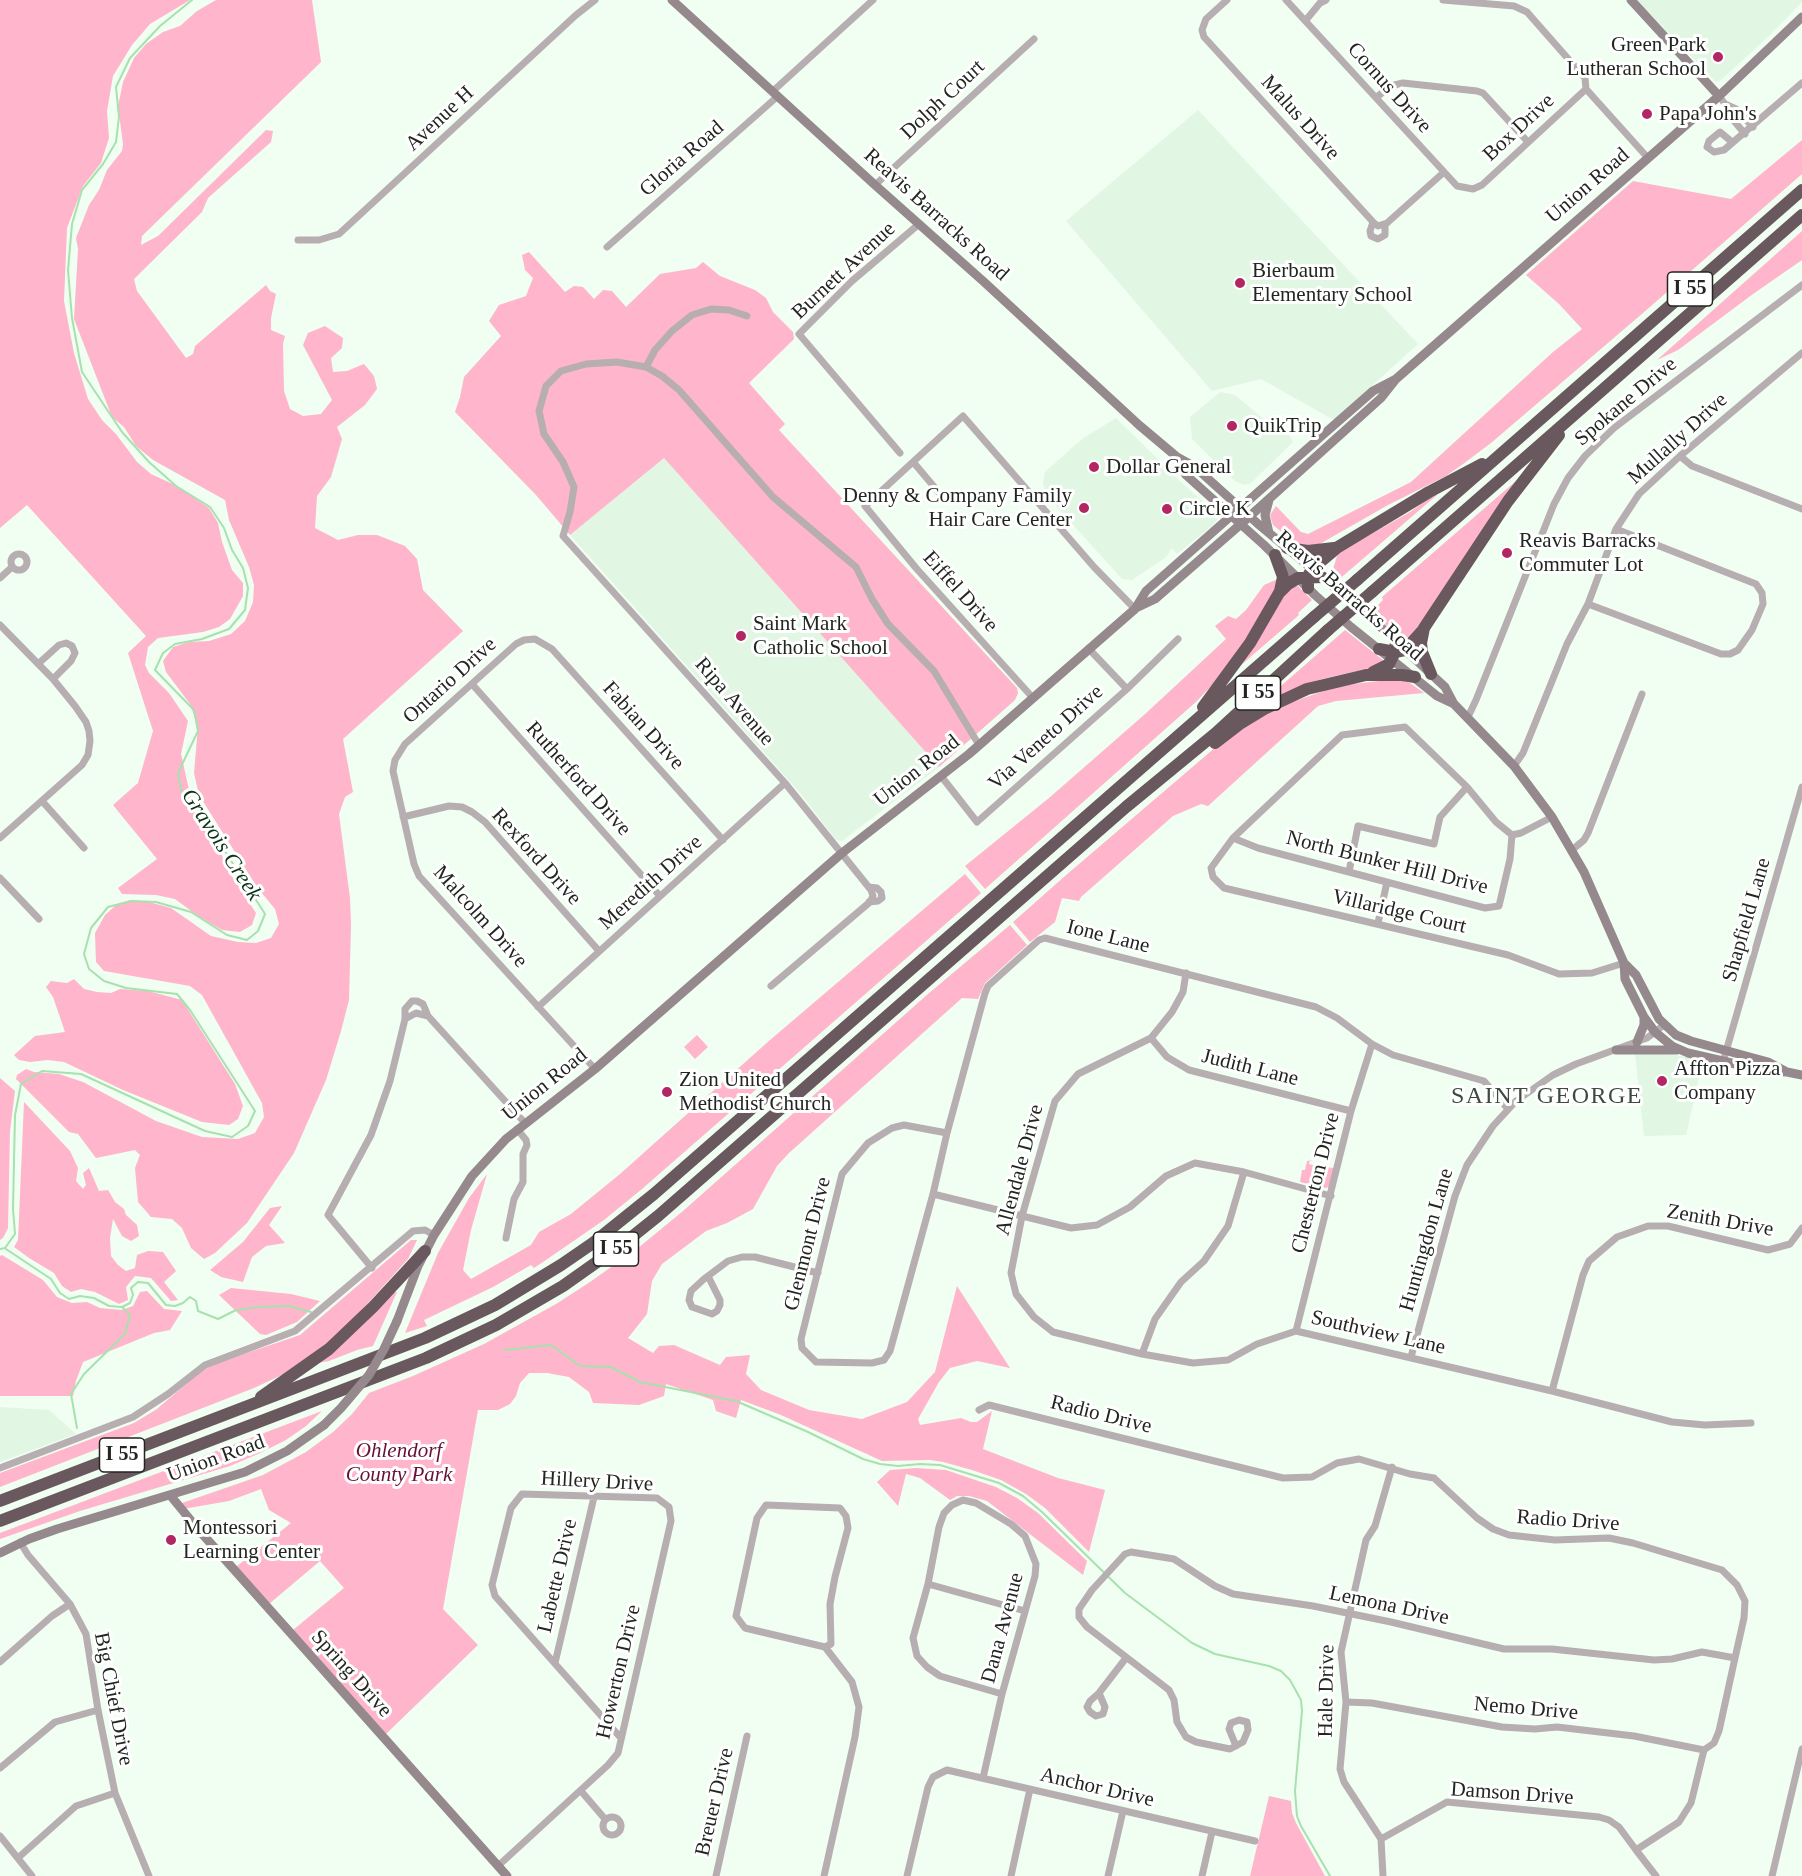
<!DOCTYPE html>
<html>
<head>
<meta charset="utf-8">
<style>
	body { margin:0 }
	canvas { display:block; background:#f1fef2 }
</style>
</head>
<body>
<canvas width="1802" height="1876"></canvas>
<script>
const c = document.querySelector('canvas').getContext('2d');
c.lineJoin = 'round';
function paint(path, color) { c.fillStyle = color; c.fill(path, 'evenodd'); }
const shape = rows => new Path2D(rows.map(r => 'M' + r).join(''));
function trace(path, color, width, dash) { c.strokeStyle = color; c.lineWidth = width; c.lineCap = dash ? 'butt' : 'round'; c.setLineDash(dash || []); c.stroke(path); }
function write(font, color, halo, rows, align = 'center') {
  c.font = font + ' "Times New Roman",serif'; c.lineWidth = 6; c.setLineDash([]); c.textBaseline = 'middle'; c.strokeStyle = halo; c.fillStyle = color; for (const [text, x, y, turn = 0] of rows) {
    c.save(); c.translate(x, y); c.rotate((+turn || 0) * Math.PI / 180); c.textAlign = isNaN(turn) ? turn : align; if (halo) c.strokeText(text, 0, 0); c.fillText(text, 0, 0); c.restore();
  }
}
const built = shape([
	[1637,0,1802,0,1802,2,1771,34,1720,81,1716,82],
	[1198,110,1418,344,1334,420,1261,379,1212,391,1066,221],
	[1220,392,1235,395,1265,420,1271,416,1288,432,1293,442,1251,483,1244,485,1235,481,1192,439,1190,417],
	[1116,418,1182,483,1214,511,1217,519,1213,525,1177,554,1172,548,1166,557,1132,580,1122,579,1047,496,1043,483,1045,472,1082,439],
	[664,458,939,767,842,841,836,840,801,794,570,535],
	[1635,1054,1668,1054,1703,1060,1686,1135,1644,1136],
	[0,1407,49,1410,76,1434,0,1462]
]);
const green = shape([
	[0,0,190,0,150,24,132,45,113,76,107,111,109,138,101,163,83,186,67,228,64,301,74,353,88,399,102,420,116,434,137,462,151,474,177,486,209,508,218,523,222,542,232,570,243,583,243,596,230,619,219,627,203,632,158,638,148,647,145,665,149,673,169,693,188,721,181,754,190,794,219,848,227,869,256,913,252,925,240,932,222,930,198,916,175,899,156,895,122,894,118,888,157,859,113,805,138,783,153,731,128,653,146,636,27,505,0,528],
	[216,0,312,0,321,62,142,236,141,245,158,236,266,130,273,131,271,142,208,198,202,212,134,279,137,291,186,358,193,354,195,346,266,285,270,291,276,294,271,318,271,330,285,336,283,344,284,391,290,409,303,416,321,414,332,400,303,345,308,333,325,326,343,338,342,348,331,358,333,372,347,371,364,364,374,376,377,389,365,405,337,427,342,439,331,477,317,496,315,528,338,540,358,535,377,535,405,546,417,559,423,590,463,631,343,739,353,792,345,797,339,814,350,898,351,925,349,1000,341,1031,326,1080,294,1153,247,1223,215,1253,204,1259,191,1248,182,1228,172,1219,151,1217,138,1202,135,1168,140,1155,135,1150,96,1158,78,1134,69,1132,16,1079,17,1075,26,1069,34,1072,59,1074,83,1082,156,1121,202,1137,238,1139,255,1133,264,1117,262,1103,202,995,190,986,104,971,96,962,95,933,105,915,115,906,131,900,149,902,171,908,211,936,238,942,256,943,271,938,279,924,275,909,257,887,199,795,194,773,198,726,190,704,166,672,163,661,173,647,189,642,209,641,231,634,245,621,253,602,254,585,249,567,229,520,225,500,153,460,136,446,124,427,112,417,74,319,78,249,76,238,89,205,99,190,107,170,122,151,123,144,118,106,123,82,134,58,146,44,163,32,180,26,197,11],
	[1802,140,1802,174,1643,313,1491,443,1463,464,1446,476,1388,505,1318,545,1299,546,1273,525,1270,515,1276,506,1301,532,1308,534,1411,482,1553,352,1582,329,1559,304,1526,275,1633,181,1731,199],
	[1802,231,1802,260,1753,294,1678,350,1657,360],
	[529,252,565,292,574,286,583,287,594,299,603,290,612,291,626,307,660,274,696,268,703,262,720,276,755,290,766,298,773,312,793,332,794,339,749,383,785,424,779,430,1017,688,1018,693,1015,700,939,767,664,458,570,535,536,495,455,412,460,397,464,377,501,336,489,321,499,305,526,296,533,278,525,270,522,255],
	[1517,480,1416,632,1405,643,1371,612,1383,600,1382,597],
	[1434,495,1437,495,1336,582,1332,572,1338,553,1410,512],
	[1278,579,1274,591,1239,651,1214,683,1197,701,985,889,965,866,1049,798,1144,715,1226,639,1215,626,1228,616,1236,619,1246,610,1264,585],
	[1295,586,1298,586,1312,600,1298,613,1299,615,1240,666,1287,591],
	[1345,630,1384,661,1376,667,1322,679,1303,685,1259,705],
	[1396,679,1410,683,1424,693,1336,701,1318,706,1208,806,1201,804,1173,816,1081,897,1079,901,1062,898,1055,922,1030,942,1013,922,1065,876,1224,740,1257,719,1287,704,1329,689,1353,684],
	[965,874,981,893,642,1189,604,1220,546,1260,534,1268,531,1265,493,1287,424,1320,427,1326,405,1333,438,1253,469,1198,487,1174,471,1230,463,1270,471,1279,531,1245,539,1232,571,1214,620,1174,770,1040],
	[1010,925,1027,945,985,983,978,999,962,998,789,1153,777,1166,753,1209,727,1223,706,1231,662,1264,652,1281,647,1314,628,1338,653,1353,659,1346,674,1345,720,1365,726,1357,750,1355,746,1374,761,1390,809,1410,862,1419,907,1402,935,1372,957,1286,1010,1368,977,1361,950,1368,939,1382,918,1419,920,1425,961,1418,971,1422,977,1422,992,1411,983,1449,1058,1478,1105,1490,1089,1552,1045,1508,1026,1494,1001,1480,972,1470,943,1462,930,1460,882,1461,781,1415,741,1400,736,1418,716,1411,713,1400,666,1384,664,1396,639,1405,593,1403,589,1392,569,1377,547,1373,529,1373,520,1383,516,1396,510,1404,498,1410,478,1410,443,1609,478,1645,386,1734,293,1630,344,1588,320,1561,269,1604,236,1567,291,1523,269,1510,261,1489,229,1501,183,1509,182,1503,263,1475,306,1452,333,1432,352,1414,369,1393,413,1376,484,1344,556,1304,590,1282,638,1248,683,1211,928,994],
	[74,979,84,989,97,992,111,993,120,989,148,991,182,1000,235,1084,243,1106,238,1119,229,1125,202,1122,123,1090,64,1062,48,1060,30,1062,19,1060,14,1055,35,1036,65,1032,53,997,46,987,51,981,67,983],
	[697,1035,708,1047,695,1059,684,1047],
	[0,1078,15,1091,10,1131,8,1228,3,1238,0,1240],
	[24,1102,70,1151,78,1168,76,1181,83,1189,86,1185,83,1173,89,1168,99,1191,108,1190,115,1202,124,1209,126,1215,137,1225,139,1236,131,1241,122,1236,113,1219,110,1238,111,1256,118,1265,126,1271,135,1268,137,1255,148,1251,163,1252,176,1271,164,1282,178,1300,171,1301,151,1278,135,1276,126,1287,128,1300,119,1304,95,1292,81,1289,71,1292,62,1286,54,1273,29,1258,14,1247,18,1240],
	[1310,1160,1309,1164,1313,1165,1312,1171,1322,1174,1325,1167,1334,1168,1329,1187,1325,1188,1300,1182,1302,1170,1305,1170,1307,1161,1313,1160],
	[282,1206,269,1225,285,1243,266,1246,252,1257,243,1282,221,1277,210,1270,243,1242,270,1208],
	[411,1240,417,1240,408,1259,340,1334,309,1358,284,1374,254,1388,0,1487,0,1473,134,1423,157,1409,200,1372,214,1364,300,1335],
	[2,1255,43,1280,57,1297,72,1303,87,1302,100,1308,122,1310,133,1306,140,1292,147,1291,164,1309,182,1311,170,1330,154,1333,83,1362,76,1381,73,1396,0,1396,0,1256],
	[231,1288,291,1294,320,1301,297,1322,266,1335,260,1334,219,1295],
	[397,1292,373,1346,357,1350,329,1361,317,1363,391,1293],
	[322,1411,306,1426,286,1440,258,1454,230,1466,80,1511,0,1539,0,1533],
	[916,1468,946,1470,996,1487,1017,1498,1038,1513,1087,1561,1083,1575,987,1501,969,1496,957,1496,950,1500,920,1478,906,1474,898,1506,877,1482,890,1470],
	[1269,1796,1291,1801,1292,1813,1296,1823,1325,1876,1250,1876]
]);
const stream = shape([
	[0,1249,5,1248,15,1234,13,1209,15,1115,21,1084,42,1071,81,1074,205,1131,232,1137,248,1126,255,1111,190,1010,177,994,126,988,104,981,89,969,84,954,91,928,108,907,131,901,156,902,191,912,227,935,247,940,258,931,265,914,200,812,182,793,178,773,198,731,194,710,155,670,163,653,175,644,202,639,229,629,245,610,248,588,243,568,232,550,224,528,210,507,176,486,149,462,122,432,82,372,72,318,68,270,72,224,82,190,103,164,116,142,119,117,116,87,130,58,160,26,192,0],
	[6,1249,51,1279,60,1293,69,1299,80,1296,94,1298,109,1306,122,1307,130,1303,133,1295,131,1288,138,1282,148,1283,166,1305,175,1306,183,1303,190,1297,196,1301,198,1311,218,1319,236,1310,259,1307,289,1306,311,1312],
	[504,1350,551,1345,580,1366,611,1367,640,1382,736,1401,808,1432,863,1459,880,1464,898,1466,920,1464,940,1465,999,1483,1023,1496,1042,1512,1125,1593,1192,1643,1215,1654,1269,1666,1281,1671,1290,1680,1301,1700,1302,1711,1295,1791,1297,1816,1301,1826,1330,1876],
	[77,1428,71,1394,84,1374,125,1334,130,1315,122,1307]
]);
const street = shape([
	[1227,0,1206,19,1202,30,1204,37,1374,223,1378,226,1387,223,1443,173],
	[1286,0,1457,186,1473,189,1482,185,1586,89],
	[1443,0,1514,6,1527,12,1585,78,1586,89,1648,158],
	[1306,20,1320,3,1326,0],
	[773,91,873,0],
	[1719,96,1725,104,1736,109,1753,127],
	[1377,97,1390,86,1403,83,1477,91,1483,93,1528,142],
	[1725,104,1729,115,1745,134],
	[1732,142,1720,132,1709,141,1707,147,1714,152,1724,150,1802,83],
	[875,185,1034,39],
	[1373,222,1370,231,1371,236,1378,239,1385,235,1385,224],
	[298,240,319,240,339,234,576,15,595,0],
	[607,247,778,96],
	[646,367,655,350,672,331,692,315,711,309,729,310,747,316],
	[900,453,799,334,852,281,919,224],
	[1680,456,1692,466,1802,509],
	[914,463,941,495],
	'11 562a8 8 0 1 1 16 0a8 8 0 1 1-16 0Z',
	[0,578,12,567],
	[1588,604,1721,654,1730,654,1738,650,1752,630,1763,604,1762,593,1756,584,1616,529],
	[0,625,53,679,75,706,86,722,89,731,90,741,88,755,82,765,0,838],
	[1089,649,1127,689],
	[38,664,59,645,66,643,72,646,75,653,71,661,53,679],
	[472,684,660,896],
	[1033,698,916,568,865,506,963,416,1094,567,1135,609],
	[1468,717,1476,700,1554,504,1568,478,1585,456,1614,428,1802,285],
	[1514,766,1523,753,1567,644,1588,604,1616,529,1639,494,1680,456,1802,353],
	[941,776,977,822,1127,689,1178,639],
	[42,801,84,848],
	[403,817,449,806,462,807,472,812,485,822,599,951],
	[1552,817,1521,833,1512,835,1496,822,1467,787,1405,727,1342,735,1233,838,1211,868,1213,877,1224,888,1508,955,1559,974,1592,973,1624,963],
	[1233,838,1258,848,1485,908,1499,906,1510,859,1512,835],
	[1572,850,1584,840,1588,833,1642,694],
	[1349,872,1358,826,1434,844,1440,817,1467,787],
	[0,878,39,919],
	[869,887,877,888,881,892,882,898,878,901,869,902],
	[1378,923,1387,882],
	[1186,973,1183,992,1172,1012,1151,1038,1078,1074,1055,1101,1022,1216,1011,1273,1016,1294,1034,1317,1053,1332,1142,1354,1193,1363,1228,1360,1257,1344,1296,1331,1552,1391,1672,1422,1705,1425,1751,1423],
	[771,986,870,902,873,896,871,890,785,783,563,536,570,512,574,487,563,462,544,434,539,411,546,386,561,371,586,364,617,362,646,367,662,376,679,390,773,497,856,567,872,599,888,624,934,671,979,745],
	[538,1007,785,783],
	[405,1019,416,1013,428,1016,525,1123],
	[1151,1038,1167,1057,1189,1070,1351,1111],
	[1723,1062,1802,787],
	[595,1069,419,876,414,864,393,771,395,760,405,744,516,644,524,640,535,639,552,649,723,840],
	[947,1133,904,1125,892,1128,868,1143,842,1174,801,1339,802,1348,816,1362,872,1363,884,1360,890,1351,933,1194,947,1133,985,993,988,986,1039,940,1045,938,1316,1007,1337,1018,1372,1044,1393,1055,1484,1081,1508,1109],
	[933,1194,1071,1228,1097,1225,1130,1207,1166,1176,1195,1163,1244,1172,1331,1196],
	[506,1238,514,1199,523,1182,523,1154,527,1145,526,1140,517,1129],
	[372,1268,328,1215,371,1135,390,1081,405,1019,405,1009,412,1001,417,1001,423,1004,428,1016],
	[708,1276,720,1300,720,1305,717,1311,712,1314,692,1307,689,1300,691,1291,704,1279,728,1261,742,1257,755,1257,818,1273],
	[1296,1331,1351,1111,1372,1044],
	[1142,1354,1155,1319,1181,1282,1204,1261,1228,1226,1244,1172],
	[1411,1357,1455,1196,1467,1165,1493,1126,1516,1101,1553,1075,1576,1064,1647,1038,1664,1025],
	[1552,1391,1583,1275,1589,1261,1617,1237,1648,1226,1668,1226,1768,1250,1790,1244,1802,1228],
	[979,1410,989,1405,1283,1478,1312,1477,1337,1463,1359,1459,1410,1474,1434,1478,1477,1518,1493,1529,1509,1535,1555,1540,1609,1538,1633,1543,1722,1570,1737,1585,1745,1601,1744,1618,1735,1658,1719,1731,1714,1743,1704,1750,1691,1803,1679,1822,1636,1850,1656,1876],
	[0,1468,133,1417,168,1394,205,1365,295,1331,413,1231,425,1230,434,1235],
	[20,1542,28,1555,70,1604,86,1634,98,1710,115,1793,149,1876],
	[928,1584,1025,1611],
	[0,1662,52,1616,70,1604],
	[555,1663,594,1497],
	[1099,1693,1105,1707,1103,1714,1096,1716,1090,1712,1087,1707,1090,1701,1099,1693,1126,1658],
	[1346,1702,1372,1703,1502,1727,1535,1729,1557,1727,1634,1736,1704,1750],
	[1236,1746,1229,1729,1231,1723,1239,1720,1247,1722,1248,1730,1243,1742,1230,1749,1196,1742,1186,1737,1177,1722,1174,1700,1169,1690,1087,1627,1079,1617,1079,1609,1092,1590,1125,1554,1131,1552,1174,1559,1215,1586,1233,1594,1313,1606,1391,1622,1504,1649,1552,1649,1654,1660,1672,1659,1702,1652,1735,1658],
	[0,1768,55,1722,98,1710],
	[983,1778,1002,1694,1035,1576,1036,1564,1025,1536,1011,1524,976,1503,963,1500,952,1505,944,1513,939,1527,928,1584,913,1638,917,1656,927,1667,940,1676,1002,1694],
	[581,1791,605,1819],
	'603 1826a9 9 0 1 1 18 0a9 9 0 1 1-18 0Z',
	[0,1836,32,1876],
	[1381,1839,1447,1802,1599,1817,1609,1820,1619,1827,1636,1850],
	[19,1857,76,1806,115,1793],
	[498,1866,608,1765,618,1753,671,1521,669,1507,657,1498,522,1494,511,1508,492,1585,495,1596,620,1737],
	[716,1876,747,1736],
	[824,1876,855,1737,859,1707,852,1682,825,1647,831,1644,830,1604,835,1577,848,1528,846,1516,840,1508,766,1505,757,1518,736,1616,745,1628,825,1647],
	[907,1876,928,1787,933,1777,947,1770,1255,1841],
	[1011,1876,1030,1789],
	[1108,1876,1123,1811],
	[1202,1876,1212,1832],
	[1383,1876,1381,1839,1344,1782,1340,1769,1346,1702,1341,1652,1366,1540,1375,1526,1392,1467],
	[1772,1876,1802,1749]
]);
const secondary = shape([
	[672,0,875,185,983,281,1139,425,1177,457,1195,467,1257,523,1371,618,1445,687,1454,704],
	[1631,0,1719,96],
	[1177,457,1186,475,1264,545,1315,595,1351,627,1437,696,1454,704,1514,766,1552,817,1584,872,1624,963,1625,979,1644,1017,1655,1032,1672,1046,1688,1053,1766,1071,1787,1072,1802,1075],
	[1269,500,1265,515,1269,533],
	[1136,608,1155,599,1250,516,1381,398,1396,379,1719,96,1802,17],
	[1624,963,1636,975,1659,1019,1676,1035,1691,1041,1768,1062,1785,1071],
	[1637,1042,1644,1025,1644,1017],
	[1616,1050,1677,1050],
	[397,1321,418,1266,434,1235,472,1176,506,1139,595,1069,842,853,969,754,1135,609,1146,591,1325,433,1373,391,1396,379],
	[170,1495,197,1528,507,1876],
	[0,1553,29,1539,57,1529,245,1472,287,1451,324,1425]
]);
const highway = shape([
	[1287,548,1308,551,1334,548],
	[1275,555,1283,577,1280,591],
	[1357,580,1802,190],
	[1308,588,1308,576,1312,569,1338,547,1429,492,1482,464],
	[1372,592,1802,215],
	[1379,649,1395,652,1405,650,1423,630],
	[1373,672,1389,664,1395,652,1396,641],
	[1431,674,1422,652,1421,643,1424,628,1508,501,1559,435],
	[1203,707,1250,643,1279,593,1288,584,1298,578,1322,577],
	[1215,743,1241,723,1264,709,1307,689,1366,675,1402,675,1415,677],
	[261,1397,329,1349,373,1307,425,1251],
	[0,1501,425,1338,495,1305,561,1265,593,1243,654,1194,1314,617],
	[0,1521,426,1358,496,1325,563,1286,628,1240,658,1216,1126,807,1216,733,1328,630]
]);
const secondaryBridge = shape([
	[324,1425,341,1408,369,1375,384,1349,397,1321]
]);
const highwayBridge = shape([
	[1314,617,1357,580],
	[1328,630,1372,592]
]);
const markers = [
	[1718,57,6,"#b22663"],
	[1647,114,6,"#b22663"],
	[1240,283,6,"#b22663"],
	[1232,426,6,"#b22663"],
	[1094,467,6,"#b22663"],
	[1084,508,6,"#b22663"],
	[1167,509,6,"#b22663"],
	[1507,553,6,"#b22663"],
	[741,636,6,"#b22663"],
	[1662,1081,6,"#b22663"],
	[667,1092,6,"#b22663"],
	[171,1540,6,"#b22663"]
];
const shields = [
	[1690,289,45],
	[1258,693,45],
	[616,1249,45],
	[122,1455,45]
];
const shieldNames = [
	["I 55",1690,289],
	["I 55",1258,693],
	["I 55",616,1249],
	["I 55",122,1455]
];
const poiNames = [
	["Green Park",1706,45,"right"],
	["Lutheran School",1706,69,"right"],
	["Papa John's",1659,114],
	["Bierbaum",1252,271],
	["Elementary School",1252,295],
	["QuikTrip",1244,426],
	["Dollar General",1106,467],
	["Denny & Company Family",1072,496,"right"],
	["Hair Care Center",1072,520,"right"],
	["Circle K",1179,509],
	["Reavis Barracks",1519,541],
	["Commuter Lot",1519,565],
	["Saint Mark",753,624],
	["Catholic School",753,648],
	["Affton Pizza",1674,1069],
	["Company",1674,1093],
	["Zion United",679,1080],
	["Methodist Church",679,1104],
	["Montessori",183,1528],
	["Learning Center",183,1552]
];
const streetNames = [
	["Cornus Drive",1389,88,48],
	["Dolph Court",943,100,-43],
	["Malus Drive",1300,118,48],
	["Avenue H",440,119,-43],
	["Box Drive",1519,128,-43],
	["Gloria Road",682,159,-41],
	["Union Road",1588,186,-41],
	["Reavis Barracks Road",936,215,42],
	["Burnett Avenue",844,271,-43],
	["Spokane Drive",1626,402,-40],
	["Mullally Drive",1678,439,-42],
	["Eiffel Drive",960,592,48],
	["Reavis Barracks Road",1349,596,41],
	["Ontario Drive",450,681,-42],
	["Ripa Avenue",734,702,49],
	["Fabian Drive",643,726,48],
	["Via Veneto Drive",1046,738,-42],
	["Union Road",917,771,-38],
	["Rutherford Drive",578,779,48],
	["Rexford Drive",536,857,48],
	["North Bunker Hill Drive",1387,863,14],
	["Meredith Drive",651,883,-42],
	["Villaridge Court",1399,912,13],
	["Malcolm Drive",480,917,48],
	["Shapfield Lane",1747,920,-74],
	["Ione Lane",1108,937,14],
	["Judith Lane",1250,1068,14],
	["Union Road",545,1085,-39],
	["Allendale Drive",1020,1170,-75],
	["Chesterton Drive",1316,1183,-76],
	["Zenith Drive",1720,1221,10],
	["Huntingdon Lane",1427,1240,-74],
	["Glenmont Drive",808,1244,-76],
	["Southview Lane",1378,1333,13],
	["Radio Drive",1101,1415,14],
	["Union Road",216,1459,-20],
	["Hillery Drive",597,1482,3],
	["Radio Drive",1568,1521,4],
	["Labette Drive",558,1576,-77],
	["Lemona Drive",1389,1606,12],
	["Dana Avenue",1003,1628,-75],
	["Howerton Drive",619,1672,-77],
	["Spring Drive",351,1674,48],
	["Hale Drive",1327,1691,-89],
	["Big Chief Drive",113,1699,79],
	["Nemo Drive",1526,1709,5],
	["Anchor Drive",1097,1788,13],
	["Damson Drive",1512,1794,4],
	["Breuer Drive",715,1802,-77]
];
const parkNames = [
	["Ohlendorf",399,1451],
	["County Park",399,1475]
];
const waterNames = [
	["Gravois Creek",221,845,57]
];
const quarterNames = [
	["SAINT GEORGE",1547,1097]
];
paint(built, '#e2f6e4');
paint(green, '#ffb5cb');
trace(stream, '#a7e1ae', 2);
trace(street, '#b6aeb0', 7);
trace(secondary, '#95898d', 9);
trace(highway, '#69595e', 12);
trace(secondaryBridge, '#95898d', 9);
trace(highwayBridge, '#69595e', 12);
for (const [x, y, r, color] of markers) { const dot = new Path2D(); dot.arc(x, y, r, 0, 2 * Math.PI); c.fillStyle = color; c.fill(dot); trace(dot, '#fff', 2); }
for (const [x, y, w] of shields) { const box = new Path2D(); box.roundRect(x - w / 2, y - 17, w, 34, 4.5); c.fillStyle = '#fff'; c.fill(box); trace(box, '#212621', 1.5); }
write('bold 20px', '#212621', null, shieldNames);
write('21px', '#212621', '#fff', poiNames, 'left');
write('21px', '#212621', '#fff', streetNames);
write('italic 21px', '#671137', '#fff', parkNames);
write('italic 22px', '#0a3515', '#fff', waterNames);
c.letterSpacing = '1.5px';
write('24px', '#3e493f', '#fff', quarterNames);
c.letterSpacing = '0px';
</script>
</body>
</html>
